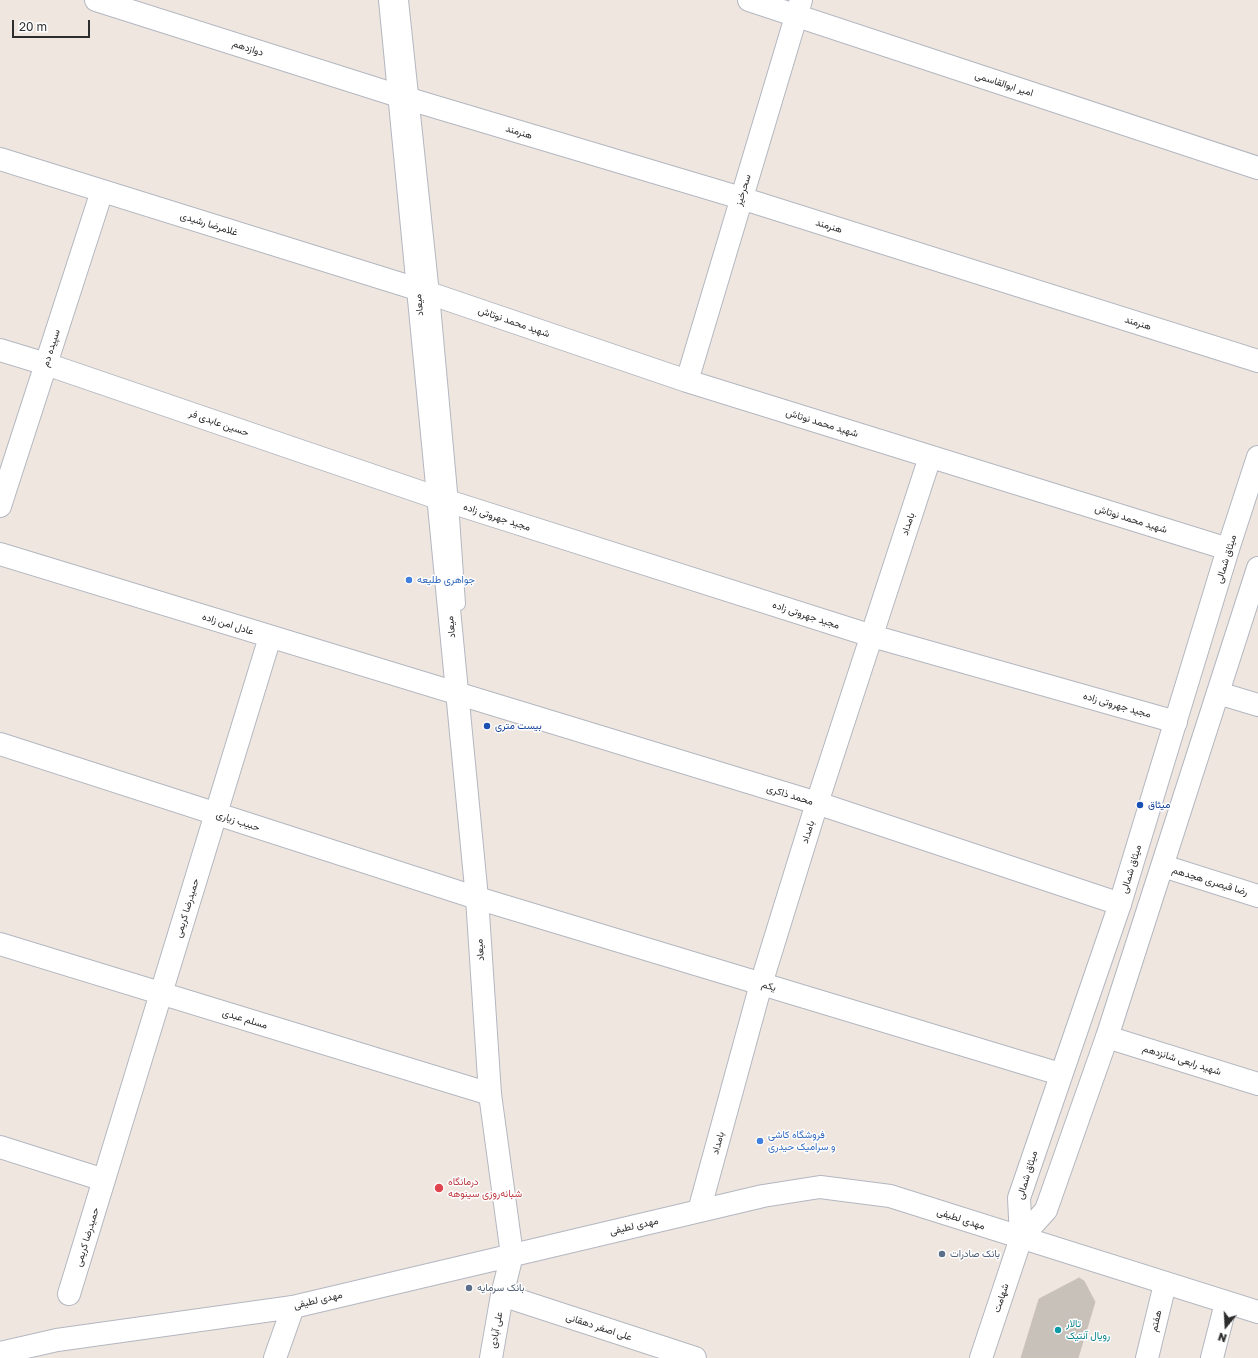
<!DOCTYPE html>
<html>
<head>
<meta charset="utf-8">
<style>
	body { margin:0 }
	#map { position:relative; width:1258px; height:1358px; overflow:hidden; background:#efe6df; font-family:"Golos Text",sans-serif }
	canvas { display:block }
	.north { position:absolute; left:1206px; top:1306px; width:40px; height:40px; -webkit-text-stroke:3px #fff; paint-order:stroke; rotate:198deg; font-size:11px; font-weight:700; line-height:16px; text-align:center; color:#2d2d2d }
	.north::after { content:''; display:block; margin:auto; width:14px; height:18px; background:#2d2d2d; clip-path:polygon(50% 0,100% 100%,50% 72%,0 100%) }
	.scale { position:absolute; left:12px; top:20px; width:78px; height:18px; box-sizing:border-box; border:2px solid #2d2d2d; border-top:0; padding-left:5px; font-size:12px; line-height:14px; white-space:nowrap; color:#2d2d2d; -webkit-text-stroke:3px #fff; paint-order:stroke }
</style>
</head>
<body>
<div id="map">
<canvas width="1258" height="1358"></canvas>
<div class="north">N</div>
<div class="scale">20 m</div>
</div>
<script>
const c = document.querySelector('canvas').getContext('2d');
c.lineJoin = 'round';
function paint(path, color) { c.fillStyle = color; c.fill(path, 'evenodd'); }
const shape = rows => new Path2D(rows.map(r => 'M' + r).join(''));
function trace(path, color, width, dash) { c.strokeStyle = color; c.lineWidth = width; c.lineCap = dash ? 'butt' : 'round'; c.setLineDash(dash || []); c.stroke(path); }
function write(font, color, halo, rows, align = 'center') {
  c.font = font + ' "Golos Text",Vazirmatn,sans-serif'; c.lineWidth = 3; c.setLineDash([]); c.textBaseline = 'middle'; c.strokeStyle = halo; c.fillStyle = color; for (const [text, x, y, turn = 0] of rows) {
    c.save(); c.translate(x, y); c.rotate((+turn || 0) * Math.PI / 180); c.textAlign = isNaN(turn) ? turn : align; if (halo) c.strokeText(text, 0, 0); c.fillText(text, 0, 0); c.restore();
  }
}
const building = shape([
	[1079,1278,1084,1281,1095,1302,1078,1358,1021,1358,1039,1299,1079,1278]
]);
const lane = shape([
	[402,0,433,294,452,503,459,604]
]);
const street = shape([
	[96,0,399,96,741,198,1258,361],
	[749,0,1258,168],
	[0,159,417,289,687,381,1228,549],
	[0,350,46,364,438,498,872,636,1176,722],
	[687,381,801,0],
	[0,506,102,191],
	[0,554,817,803,1120,904],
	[1218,693,1258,705],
	[0,744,477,898,1060,1074],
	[1163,866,1258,896],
	[0,944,490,1094],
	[1107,1037,1258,1084],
	[0,1147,104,1180],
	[699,1211,761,984,817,803,930,457],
	[69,1294,270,637],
	[502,1295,695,1358],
	[275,1358,293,1307],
	[981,1358,1021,1238],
	[1147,1358,1165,1284],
	[1212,1358,1226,1303]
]);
const secondary = shape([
	[390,0,477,898,490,1094,512,1255,502,1295,491,1358],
	[1021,1238,1019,1198,1120,904,1228,549,1258,457],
	[1021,1238,1046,1210,1107,1037,1258,568],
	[0,1353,57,1340,293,1307,763,1196,820,1187,890,1196,1258,1312]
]);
const markers = [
	[409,580,4,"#3f7fe0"],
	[487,726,4,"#1a4fb4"],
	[1140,805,4,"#1a4fb4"],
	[760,1141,4,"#3f7fe0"],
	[439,1188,5,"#e0444e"],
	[942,1254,4,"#5c6f8a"],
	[469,1288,4,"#5c6f8a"],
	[1058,1330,4,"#0f9aa8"]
];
const streetNames = [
	["دوازدهم",248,48,18],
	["امیر ابوالقاسمی",1004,84,18],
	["هنرمند",519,132,17],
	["سحرخیز",743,190,-73],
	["غلامرضا رشیدی",209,224,17],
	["هنرمند",829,226,17],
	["میعاد",419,305,-96],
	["شهید محمد نوتاش",514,322,19],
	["هنرمند",1138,323,17],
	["سپیده دم",51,348,-72],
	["حسین عابدی‌ فر",219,423,19],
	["شهید محمد نوتاش",822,423,17],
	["مجید جهروتی زاده",497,517,18],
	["شهید محمد نوتاش",1131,519,17],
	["بامداد",908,524,-72],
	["میثاق شمالی",1226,559,-73],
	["مجید جهروتی زاده",806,615,18],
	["عادل امن زاده",228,624,17],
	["میعاد",451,627,-96],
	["مجید جهروتی زاده",1117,705,16],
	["محمد ذاکری",790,795,17],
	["حبیب زیاری",238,821,18],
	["بامداد",808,832,-73],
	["میثاق شمالی",1131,869,-73],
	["رضا قیصری هجدهم",1210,881,17],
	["حمیدرضا کریمی",187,908,-73],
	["میعاد",480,950,-94],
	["یکم",769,986,17],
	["مسلم عبدی",245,1019,17],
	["شهید رابعی شانزدهم",1182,1060,17],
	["بامداد",718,1143,-75],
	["میثاق شمالی",1027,1175,-73],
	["مهدی لطیفی",961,1219,18],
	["مهدی لطیفی",634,1226,-13],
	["حمیدرضا کریمی",87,1237,-73],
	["شهامت",1001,1298,-72],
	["مهدی لطیفی",318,1300,-13],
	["هفتم",1156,1321,-77],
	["علی اصغر دهقانی",599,1327,18],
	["علی آبادی",496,1330,-80]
];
const shopNames = [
	["جواهری طلیعه",417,580],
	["فروشگاه کاشی",768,1135],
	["و سرامیک حیدری",768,1147]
];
const transitNames = [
	["بیست متری",495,726],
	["میثاق",1148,805]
];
const healthNames = [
	["درمانگاه",448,1182],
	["شبانه‌روزی سینوهه",448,1194]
];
const serviceNames = [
	["بانک صادرات",950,1254],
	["بانک سرمایه",477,1288]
];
const cultureNames = [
	["تالار",1066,1324],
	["رویال آنتیک",1066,1336]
];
paint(building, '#c8c1ba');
trace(building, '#cbc2b8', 1);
trace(lane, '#b3b7c1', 14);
trace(street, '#b3b7c1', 24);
trace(secondary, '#b3b7c1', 24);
trace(lane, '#fff', 12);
trace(street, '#fff', 22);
trace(secondary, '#fff', 22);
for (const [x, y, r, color] of markers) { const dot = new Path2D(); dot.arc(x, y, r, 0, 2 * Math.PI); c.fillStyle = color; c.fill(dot); trace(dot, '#fff', 1.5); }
write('10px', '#2d2d2d', '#fff', streetNames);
write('10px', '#366cbe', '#fff', shopNames, 'left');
write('10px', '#164399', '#fff', transitNames, 'left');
write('10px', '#be3a42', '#fff', healthNames, 'left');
write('10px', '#4e5e75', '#fff', serviceNames, 'left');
write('10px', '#0d838f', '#fff', cultureNames, 'left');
</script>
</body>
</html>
